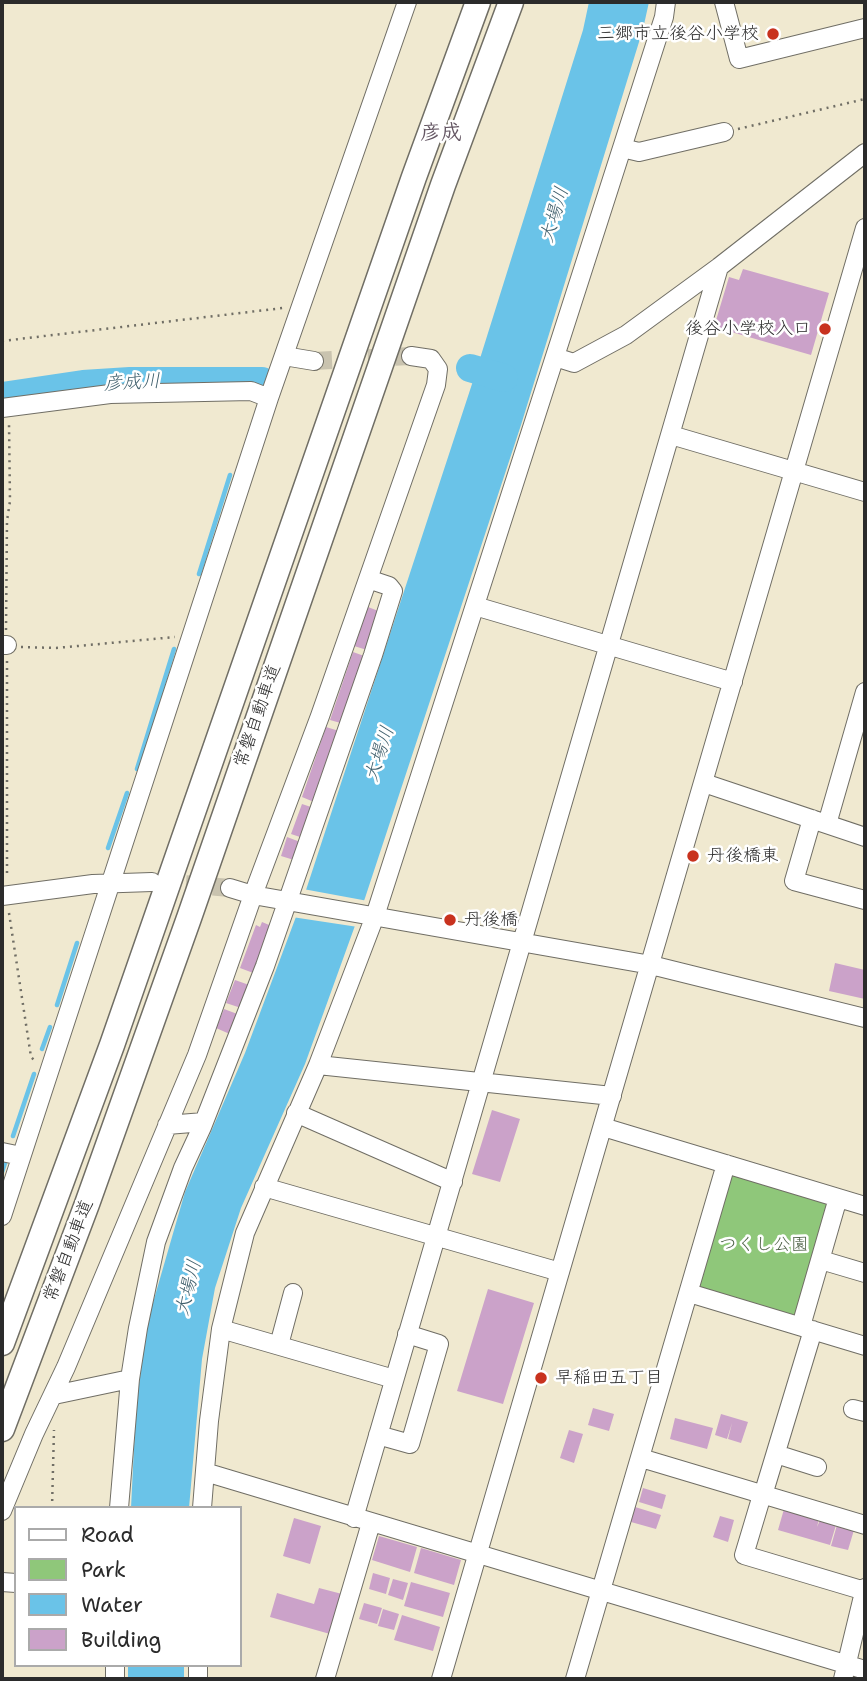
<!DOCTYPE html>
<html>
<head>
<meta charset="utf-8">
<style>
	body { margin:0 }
	#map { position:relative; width:867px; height:1681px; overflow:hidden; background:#f0e9d0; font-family:"Shantell Sans",sans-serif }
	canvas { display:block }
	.frame { position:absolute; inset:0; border:4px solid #2b2b2b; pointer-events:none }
	.legend { position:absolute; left:14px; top:1506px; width:228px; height:161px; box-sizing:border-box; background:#fff; border:2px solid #aaa; margin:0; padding:9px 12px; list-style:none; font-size:21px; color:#2b2b2b }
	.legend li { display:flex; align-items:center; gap:14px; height:35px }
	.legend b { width:35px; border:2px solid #aaa }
</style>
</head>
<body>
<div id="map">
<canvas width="867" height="1681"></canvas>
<div class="frame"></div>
<ul class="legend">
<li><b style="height:9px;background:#fff"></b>Road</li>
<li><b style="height:19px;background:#8fc77a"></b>Park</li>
<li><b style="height:19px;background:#6ac3e8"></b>Water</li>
<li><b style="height:19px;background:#cba2c9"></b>Building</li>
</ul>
</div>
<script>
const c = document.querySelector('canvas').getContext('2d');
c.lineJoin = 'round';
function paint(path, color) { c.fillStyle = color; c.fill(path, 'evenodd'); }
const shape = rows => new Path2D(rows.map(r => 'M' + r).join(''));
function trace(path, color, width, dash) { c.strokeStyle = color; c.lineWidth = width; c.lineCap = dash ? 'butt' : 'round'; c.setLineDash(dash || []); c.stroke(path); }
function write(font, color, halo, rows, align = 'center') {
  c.font = font + ' "Shantell Sans","Klee One",sans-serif'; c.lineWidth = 5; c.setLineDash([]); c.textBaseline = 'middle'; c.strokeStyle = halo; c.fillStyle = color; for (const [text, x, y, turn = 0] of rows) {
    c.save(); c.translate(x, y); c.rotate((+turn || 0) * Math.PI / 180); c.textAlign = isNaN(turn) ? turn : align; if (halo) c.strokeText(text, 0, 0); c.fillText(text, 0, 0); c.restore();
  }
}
const green = shape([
	[731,1172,831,1203,798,1316,698,1287]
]);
const water = shape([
	[589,2,649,2,643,29,521,425,365,898,305,1064,241,1208,215,1288,202,1359,189,1508,131,1508,136,1406,148,1320,185,1192,245,1053,306,890,472,384,583,30],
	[128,1665,184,1665,184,1679,128,1679]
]);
const pier = shape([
	[303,889,368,901,358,927,292,917]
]);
const stream = shape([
	[199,574,230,475],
	[137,769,174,649],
	[108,848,127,793],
	[57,1005,77,943],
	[42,1049,50,1027],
	[13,1136,34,1074],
	[2,1172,6,1160]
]);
const river = shape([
	[470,368,504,378],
	[2,396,83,384,130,381,262,381]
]);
const building = shape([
	[743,269,829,293,811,355,714,327,729,277,739,280],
	[368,607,381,612,367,650,354,646],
	[353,652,367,657,344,724,330,720],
	[326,727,339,731,314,802,302,797],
	[302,804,314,808,303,838,291,834],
	[287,837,303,843,294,860,281,856],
	[262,922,274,927,256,974,240,968,256,925,260,927],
	[835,963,865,970,865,999,829,991],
	[235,980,252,986,244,1009,226,1003],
	[224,1009,240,1015,232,1035,216,1028],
	[492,1110,520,1119,500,1182,472,1174],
	[488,1289,534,1303,503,1404,457,1391],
	[593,1408,614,1414,609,1431,588,1425],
	[721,1414,748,1422,741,1443,728,1439,732,1423,727,1439,715,1435],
	[675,1418,713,1428,707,1449,670,1439],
	[569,1430,583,1434,574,1463,560,1458],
	[643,1488,666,1495,662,1509,639,1502],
	[635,1507,661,1515,656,1529,631,1522],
	[784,1509,819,1519,817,1527,820,1520,836,1525,830,1545,778,1530],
	[720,1516,734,1520,728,1542,713,1537],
	[294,1518,321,1526,310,1564,283,1556],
	[837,1525,854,1530,848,1550,831,1546],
	[379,1536,417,1547,410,1572,372,1560],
	[421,1548,461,1560,454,1585,414,1573],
	[373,1573,390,1578,386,1594,369,1589],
	[393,1579,408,1583,403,1600,388,1595],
	[411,1582,450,1593,443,1617,404,1606],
	[319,1588,342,1594,330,1634,270,1617,277,1593,314,1604],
	[364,1603,382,1608,377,1624,359,1619],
	[383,1609,399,1614,394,1630,378,1626],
	[402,1615,440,1627,433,1651,394,1640]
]);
const minorTunnel = shape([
	[314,361,411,356],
	[159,882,230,888]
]);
const path = shape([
	[738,129,865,99],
	[2,341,283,308],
	[6,630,7,521,10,501,9,423],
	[21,647,56,648,175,637],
	[7,661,7,878],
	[9,913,31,1057,34,1060],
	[52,1508,54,1430]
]);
const minor = shape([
	[724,2,739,59,865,28],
	[622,148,639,152,724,132],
	[284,356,314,361],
	[555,357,574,363,626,335,719,267,865,153],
	[2,408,110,394,251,391,269,398],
	[671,435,865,492],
	[475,606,733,682],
	[2,645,7,645],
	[704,783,865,837],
	[812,819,794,881,865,900],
	[827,824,865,692],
	[230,888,253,895,651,965,865,1018],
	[2,896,93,884,152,882],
	[318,1065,612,1096],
	[296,1113,453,1182],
	[167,1125,204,1122],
	[603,1127,865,1206],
	[2,1152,21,1156],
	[264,1187,560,1272],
	[2,1216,269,398,407,2],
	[821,1260,865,1273],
	[689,1293,865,1346],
	[801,1326,838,1198],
	[221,1329,394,1379],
	[279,1345,293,1293],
	[54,1395,130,1379],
	[853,1409,865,1412],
	[378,1435,410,1444,439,1344,407,1334],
	[776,1454,817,1467],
	[641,1458,865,1525],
	[205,1472,865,1670],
	[762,1495,744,1555,865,1591],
	[763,1495,813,1330],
	[119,1508,130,1379,138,1328,156,1242,183,1168,202,1127,265,966,373,655,393,591,389,586,368,579],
	[202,1508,209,1421,221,1329,245,1233,318,1065,375,916,622,148,664,17,666,2],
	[2,1511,34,1434,66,1367,197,1055,253,895,320,716,436,385,438,369,431,359,411,356],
	[354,1518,719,267],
	[2,1582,16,1583],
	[115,1679,115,1665],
	[198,1679,198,1665],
	[325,1679,371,1523],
	[441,1679,865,228],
	[575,1679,726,1164],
	[843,1679,865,1588]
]);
const highway = shape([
	[2,1343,112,1045,414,177,478,2],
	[2,1429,87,1204,189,918,443,185,511,2]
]);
const markers = [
	[773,34,7,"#c8321e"],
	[825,329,7,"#c8321e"],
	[693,856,7,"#c8321e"],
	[450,920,7,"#c8321e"],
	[541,1378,7,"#c8321e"]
];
const poiNames = [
	["三郷市立後谷小学校",759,34,"right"],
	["後谷小学校入口",811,329,"right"],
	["丹後橋東",707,856],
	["丹後橋",464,920],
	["早稲田五丁目",555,1378]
];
const streetNames = [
	["常磐自動車道",258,716,-71],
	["常磐自動車道",69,1251,-69]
];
const parkNames = [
	["つくし公園",764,1245]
];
const waterNames = [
	["大場川",555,215,-73],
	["彦成川",132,383,-3],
	["大場川",380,754,-72],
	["大場川",189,1288,-76]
];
const quarterNames = [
	["彦成",441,134]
];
paint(green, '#8fc77a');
paint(water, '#6ac3e8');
paint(pier, '#f0e9d0');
trace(stream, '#6ac3e8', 4.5);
trace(river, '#6ac3e8', 28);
paint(building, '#cba2c9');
trace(minorTunnel, '#c9c3af', 18, [18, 9]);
trace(minor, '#706e65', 20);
trace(highway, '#706e65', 27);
trace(path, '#706e65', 2.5, [2, 5]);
trace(minor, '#fff', 18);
trace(highway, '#fff', 24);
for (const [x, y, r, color] of markers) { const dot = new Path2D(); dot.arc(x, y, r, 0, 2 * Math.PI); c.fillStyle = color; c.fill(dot); trace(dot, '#fff', 2.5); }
write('18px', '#2b2b2b', '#fff', poiNames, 'left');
write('18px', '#2b2b2b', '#fff', streetNames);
write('18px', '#4e6247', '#fff', parkNames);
write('italic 19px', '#41606d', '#fff', waterNames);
write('bold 21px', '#635562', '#fff', quarterNames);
</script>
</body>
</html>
